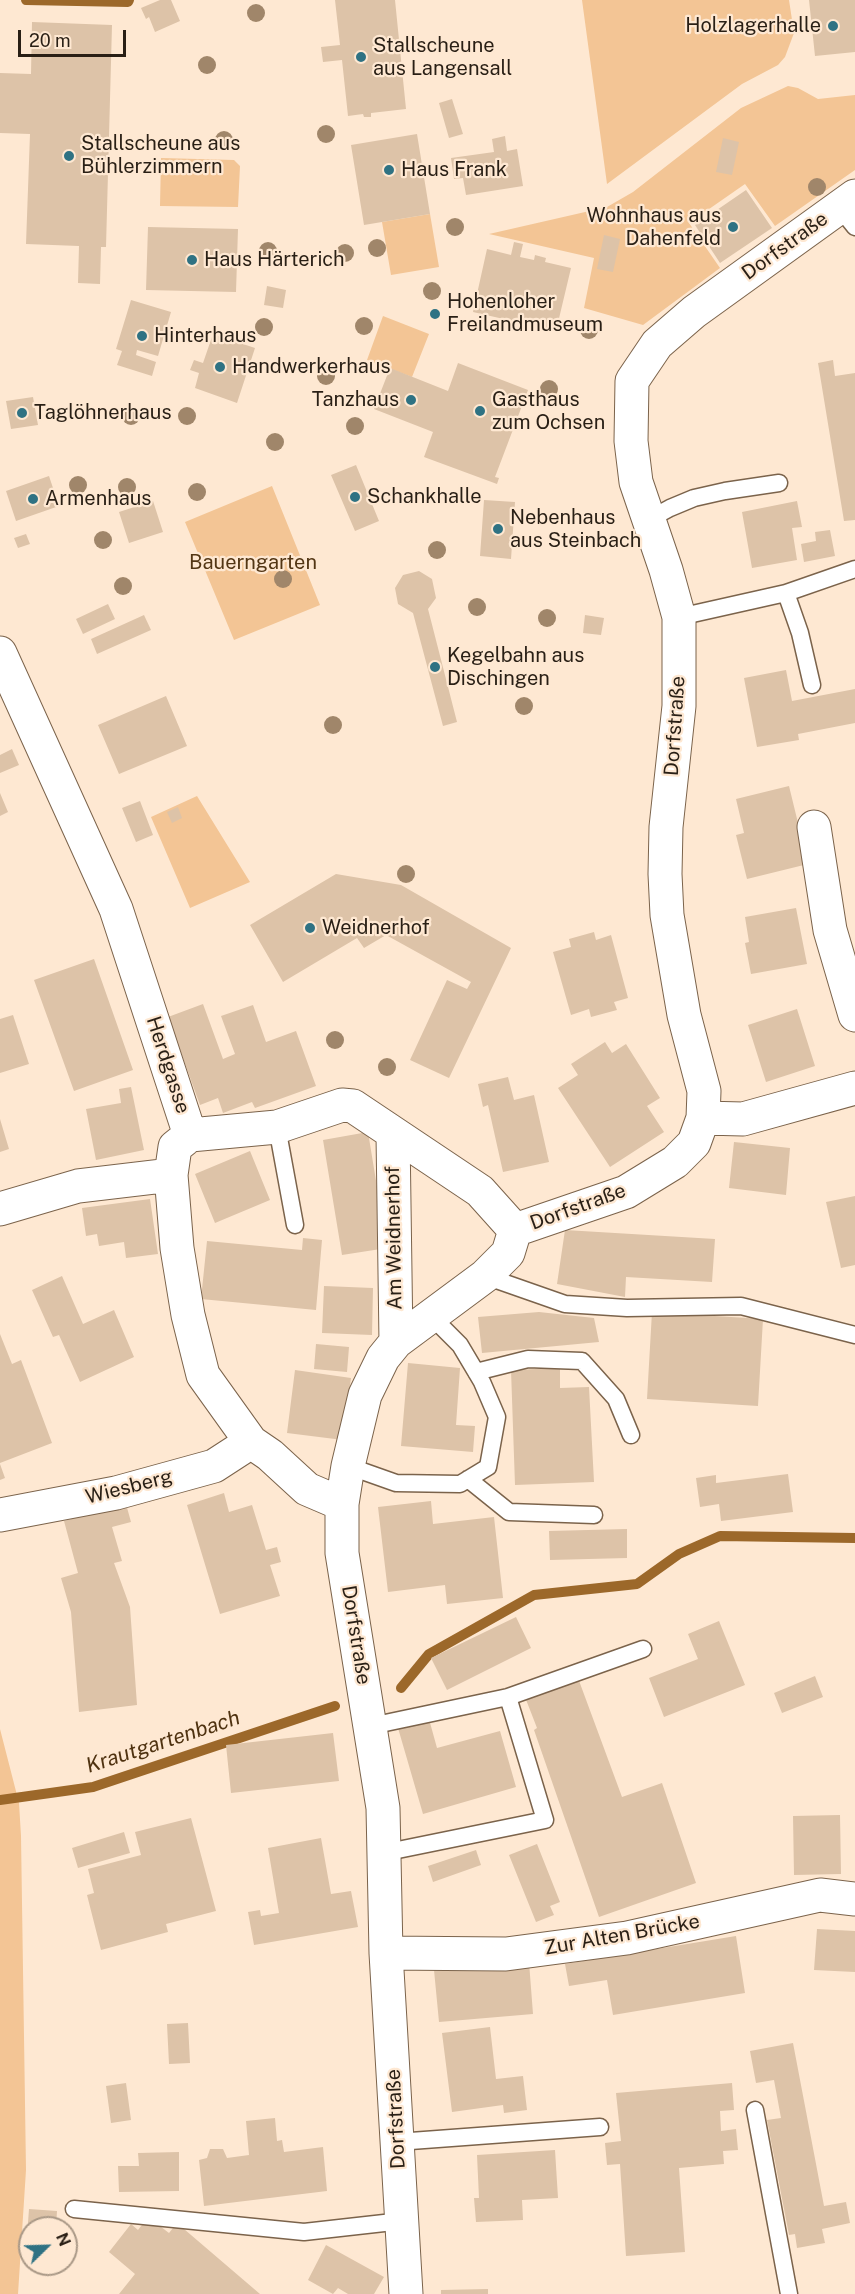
<!DOCTYPE html>
<html>
<head>
<meta charset="utf-8">
<style>
	body { margin:0 }
	#map { position:relative; width:855px; height:2294px; overflow:hidden; background:#fee8d2; font-family:"Public Sans",sans-serif }
	canvas { display:block }
	.north { position:absolute; left:18px; top:2216px; width:60px; height:60px; box-sizing:border-box; background:#fee8d2; border:2px solid #a99886; border-radius:50%; rotate:67deg; font-size:16px; font-weight:700; line-height:24px; text-align:center; color:#291f15 }
	.north::after { content:''; display:block; margin:auto; width:21px; height:27px; background:#2f7283; clip-path:polygon(50% 0,100% 100%,50% 72%,0 100%) }
	.scale { position:absolute; left:18px; top:30px; width:108px; height:27px; box-sizing:border-box; border:3px solid #291f15; border-top:0; padding-left:8px; font-size:18px; line-height:21px; white-space:nowrap; color:#291f15; -webkit-text-stroke:4px #fee8d2; paint-order:stroke }
</style>
</head>
<body>
<div id="map">
<canvas width="855" height="2294"></canvas>
<div class="north">N</div>
<div class="scale">20 m</div>
</div>
<script>
const c = document.querySelector('canvas').getContext('2d');
c.lineJoin = 'round';
function paint(path, color) { c.fillStyle = color; c.fill(path, 'evenodd'); }
const shape = rows => new Path2D(rows.map(r => 'M' + r).join(''));
function trace(path, color, width, dash) { c.strokeStyle = color; c.lineWidth = width; c.lineCap = dash ? 'butt' : 'round'; c.setLineDash(dash || []); c.stroke(path); }
function write(font, color, halo, rows, align = 'center') {
  c.font = font + ' "Public Sans",sans-serif'; c.lineWidth = 4.5; c.setLineDash([]); c.textBaseline = 'middle'; c.strokeStyle = halo; c.fillStyle = color; for (const [text, x, y, turn = 0] of rows) {
    c.save(); c.translate(x, y); c.rotate((+turn || 0) * Math.PI / 180); c.textAlign = isNaN(turn) ? turn : align; if (halo) c.strokeText(text, 0, 0); c.fillText(text, 0, 0); c.restore();
  }
}
const green = shape([
	[582,0,789,0,794,33,785,57,778,65,742,84,607,184],
	[788,86,798,88,818,99,855,95,855,170,775,226,745,184,689,223,720,268,643,325,584,308,594,258,489,234,607,207,633,192,741,108],
	[161,158,234,160,240,166,238,207,160,206],
	[430,214,439,267,391,275,382,222],
	[383,316,429,334,412,377,367,360],
	[272,486,320,605,234,640,185,522],
	[197,796,250,882,190,908,151,817],
	[0,1729,19,1803,21,1836,26,2170,18,2294,0,2294]
]);
const stream = shape([
	[26,0,128,2,129,0],
	[401,1688,429,1654,534,1595,637,1584,679,1554,720,1536,855,1538],
	[0,1800,93,1787,335,1706]
]);
const building = shape([
	[160,0,171,0,180,21,155,32,149,17,146,19,141,8],
	[335,0,395,0,406,109,371,113,371,117,364,117,363,114,348,116,342,60,323,62,321,47,340,45],
	[809,0,855,0,855,52,815,56],
	[32,22,112,25,106,247,101,247,100,284,78,283,79,246,26,244,30,134,0,133,0,73,31,74],
	[452,99,463,134,449,138,439,103],
	[417,134,430,214,364,225,351,145],
	[505,136,507,151,517,149,523,186,466,195,463,178,454,179,451,158,494,152,492,139],
	[723,138,739,142,732,175,716,172],
	[746,190,772,228,720,263,695,225],
	[148,227,238,229,236,292,146,290],
	[604,235,620,239,613,272,597,269],
	[514,242,523,244,520,257,534,260,535,255,546,258,545,262,571,268,556,331,473,312,487,249,511,255],
	[267,286,286,290,283,308,264,305],
	[131,300,171,312,158,356,137,350,136,355,156,362,152,376,117,365,122,351,116,349],
	[213,334,255,348,237,403,195,388,199,373,190,370,194,360,203,363],
	[833,360,835,376,855,373,855,520,844,521,818,363],
	[458,363,528,390,495,477,499,478,497,484,424,457,433,432,374,409,390,368,448,391],
	[33,397,38,425,11,429,6,401],
	[356,465,379,521,355,531,331,475],
	[49,476,59,506,16,521,6,491],
	[484,500,515,502,511,559,480,556],
	[153,501,163,532,129,543,119,512],
	[797,501,802,527,792,528,797,560,752,568,742,512],
	[830,530,835,556,804,562,801,544,816,541,815,532],
	[26,534,30,544,18,548,14,538],
	[419,571,432,579,436,598,428,609,457,722,443,726,413,613,398,604,395,588,403,575],
	[108,604,115,619,83,634,76,619],
	[144,615,151,630,97,654,91,639],
	[585,615,604,618,601,635,583,633],
	[786,670,792,701,855,689,855,723,798,734,799,740,757,747,744,678],
	[166,696,187,746,119,774,98,725],
	[12,749,19,765,0,773,0,755],
	[789,786,808,864,747,879,736,835,744,833,736,799],
	[0,793,8,812,0,816],
	[140,801,153,835,136,842,122,808],
	[178,807,182,818,172,823,167,812],
	[336,874,401,885,511,948,449,1078,410,1060,447,980,467,989,471,982,386,935,364,948,357,938,283,982,250,925],
	[796,908,807,964,751,974,745,943,749,942,745,917],
	[594,932,596,940,611,935,628,998,614,1002,617,1010,591,1017,589,1009,571,1015,553,952,571,947,569,939],
	[94,959,133,1070,74,1091,34,980],
	[203,1004,223,1059,235,1054,221,1016,253,1005,266,1042,296,1031,316,1086,255,1108,252,1102,223,1113,218,1098,200,1105,168,1017],
	[797,1009,815,1066,766,1082,748,1025],
	[13,1015,29,1064,0,1073,0,1019],
	[605,1042,612,1053,626,1044,660,1098,647,1106,664,1132,610,1167,558,1088,578,1075,571,1064],
	[508,1077,514,1100,534,1095,549,1162,503,1172,488,1105,483,1107,478,1084],
	[131,1087,144,1150,96,1160,86,1109,121,1103,119,1089],
	[0,1119,9,1149,0,1152],
	[368,1132,387,1248,342,1255,323,1140],
	[734,1142,790,1148,786,1195,729,1188],
	[250,1151,270,1200,215,1223,195,1174],
	[855,1196,855,1265,841,1268,826,1202],
	[150,1199,158,1254,126,1258,124,1242,99,1246,97,1234,86,1236,82,1208],
	[565,1230,715,1239,712,1282,626,1277,625,1297,557,1284],
	[303,1238,322,1240,316,1310,201,1299,207,1241,302,1250],
	[62,1276,83,1324,114,1310,134,1357,80,1382,59,1335,53,1337,32,1290],
	[324,1286,373,1288,372,1335,322,1333],
	[539,1312,594,1318,599,1342,482,1353,478,1317],
	[652,1312,763,1319,758,1406,647,1399],
	[0,1334,12,1364,21,1360,52,1443,0,1463],
	[316,1344,349,1347,347,1372,314,1369],
	[408,1363,460,1368,456,1425,475,1426,473,1452,401,1446],
	[560,1368,560,1388,589,1387,594,1482,515,1485,511,1370],
	[295,1370,351,1378,343,1440,287,1433],
	[0,1464,5,1478,0,1480],
	[788,1474,793,1512,721,1521,719,1504,700,1507,696,1478,716,1475,716,1483],
	[224,1493,229,1512,252,1505,266,1550,277,1547,281,1562,270,1565,280,1596,220,1614,187,1505],
	[431,1501,433,1524,494,1517,503,1598,447,1604,445,1585,388,1592,378,1507],
	[126,1504,131,1522,112,1527,122,1561,114,1563,130,1607,137,1705,79,1712,71,1612,61,1578,78,1573,64,1521],
	[627,1529,627,1558,550,1560,549,1531],
	[516,1617,531,1648,447,1690,431,1658],
	[719,1621,745,1685,664,1717,649,1678,698,1659,688,1634],
	[815,1676,823,1697,782,1713,774,1693],
	[578,1678,622,1797,662,1783,696,1883,599,1917,534,1730,537,1728,525,1697],
	[429,1719,437,1748,500,1731,516,1787,423,1814,398,1728],
	[333,1733,339,1781,231,1793,226,1745],
	[840,1815,841,1874,794,1875,793,1816],
	[191,1818,216,1911,166,1924,168,1932,101,1950,87,1895,94,1893,88,1869,141,1855,135,1832],
	[124,1832,130,1853,78,1868,72,1848],
	[321,1838,331,1894,351,1891,358,1927,254,1945,248,1912,260,1910,261,1916,279,1913,268,1848],
	[537,1844,560,1902,550,1906,554,1915,536,1922,509,1855],
	[476,1850,481,1865,433,1882,428,1866],
	[817,1929,855,1931,855,1972,814,1970],
	[736,1936,745,1993,613,2015,607,1980,569,1986,565,1964],
	[529,1962,533,2014,439,2022,434,1970],
	[188,2023,190,2063,169,2064,167,2024],
	[490,2027,496,2079,523,2076,527,2110,504,2113,503,2105,452,2112,442,2033],
	[793,2043,824,2206,846,2202,850,2223,822,2229,825,2243,797,2248,795,2234,789,2235,767,2120,781,2118,774,2080,756,2083,750,2051],
	[126,2083,131,2120,111,2123,106,2086],
	[732,2083,734,2110,720,2111,721,2131,736,2129,738,2150,723,2151,724,2164,679,2168,685,2252,626,2256,620,2164,607,2165,605,2143,621,2141,616,2093],
	[275,2118,277,2141,282,2140,284,2152,323,2147,327,2191,204,2206,199,2160,207,2158,210,2149,223,2149,227,2158,249,2155,246,2121],
	[555,2150,558,2198,522,2200,523,2220,476,2222,474,2198,479,2198,477,2155],
	[179,2152,179,2191,119,2192,118,2166,139,2166,138,2153],
	[29,2209,57,2211,56,2228,30,2228,30,2250,26,2250],
	[148,2217,169,2233,177,2223,260,2294,119,2294,135,2274,109,2252,131,2224,138,2230],
	[326,2245,384,2277,374,2294,348,2294,338,2288,333,2294,308,2280],
	[488,2289,488,2294,441,2294,441,2290]
]);
const lane = shape([
	[839,207,855,227],
	[648,520,670,508,694,498,725,491,779,483],
	[786,593,800,633,812,685],
	[679,617,786,593,855,569],
	[277,1127,295,1225],
	[485,1276,565,1304,627,1308,741,1306,855,1335],
	[476,1372,528,1359,582,1361,616,1399,631,1435],
	[348,1466,396,1483,460,1484,488,1467,497,1417,482,1382,460,1345,431,1316],
	[468,1479,509,1512,594,1515],
	[371,1726,508,1697,643,1649],
	[383,1853,545,1820,508,1697],
	[755,2110,789,2294],
	[397,2142,600,2127],
	[74,2209,304,2232,402,2221]
]);
const street = shape([
	[0,653,116,909,190,1135,175,1147,171,1175,177,1248,188,1315,203,1375,251,1442,270,1455,307,1489,342,1504],
	[814,827,830,930,855,1015],
	[703,1118,743,1119,855,1088],
	[190,1135,277,1127,342,1105,353,1106,480,1191,515,1230],
	[393,1135,396,1342],
	[0,1209,78,1186,171,1175],
	[0,1515,116,1493,214,1466,251,1442],
	[386,1953,506,1954,627,1938,820,1895,855,1899],
	[406,2294,386,1953,383,1808,342,1553,342,1504,348,1466,365,1395,383,1358,396,1342,485,1276,508,1253,515,1230,626,1192,675,1162,694,1143,703,1118,704,1091,684,1015,667,915,665,874,666,827,679,706,679,617,666,570,636,482,631,441,632,381,657,344,694,312,855,196]
]);
const trees = [
	[256,13],
	[207,65],
	[326,134],
	[224,140],
	[817,187],
	[455,227],
	[377,248],
	[268,251],
	[345,253],
	[432,291],
	[364,326],
	[264,327],
	[589,330],
	[326,376],
	[549,389],
	[131,416],
	[187,416],
	[355,426],
	[275,442],
	[78,485],
	[127,487],
	[197,492],
	[103,540],
	[437,550],
	[283,579],
	[123,586],
	[477,607],
	[547,618],
	[524,706],
	[333,725],
	[406,874],
	[335,1040],
	[387,1067]
];
const markers = [
	[833,26,6,"#2f7283"],
	[361,57,6,"#2f7283"],
	[69,156,6,"#2f7283"],
	[389,170,6,"#2f7283"],
	[733,227,6,"#2f7283"],
	[192,260,6,"#2f7283"],
	[435,314,6,"#2f7283"],
	[142,336,6,"#2f7283"],
	[220,367,6,"#2f7283"],
	[411,400,6,"#2f7283"],
	[480,411,6,"#2f7283"],
	[22,413,6,"#2f7283"],
	[355,497,6,"#2f7283"],
	[33,499,6,"#2f7283"],
	[498,529,6,"#2f7283"],
	[435,667,6,"#2f7283"],
	[310,928,6,"#2f7283"]
];
const poiNames = [
	["Holzlagerhalle",821,26,"right"],
	["Stallscheune",373,46],
	["aus Langensall",373,69],
	["Stallscheune aus",81,144],
	["Bühlerzimmern",81,167],
	["Haus Frank",401,170],
	["Wohnhaus aus",721,216,"right"],
	["Dahenfeld",721,239,"right"],
	["Haus Härterich",204,260],
	["Hohenloher",447,302],
	["Freilandmuseum",447,325],
	["Hinterhaus",154,336],
	["Handwerkerhaus",232,367],
	["Tanzhaus",399,400,"right"],
	["Gasthaus",492,400],
	["zum Ochsen",492,423],
	["Taglöhnerhaus",34,413],
	["Schankhalle",367,497],
	["Armenhaus",45,499],
	["Nebenhaus",510,518],
	["aus Steinbach",510,541],
	["Kegelbahn aus",447,656],
	["Dischingen",447,679],
	["Weidnerhof",322,928]
];
const streetNames = [
	["Dorfstraße",785,246,-36],
	["Dorfstraße",675,726,-86],
	["Herdgasse",168,1065,72],
	["Dorfstraße",578,1207,-20],
	["Am Weidnerhof",394,1238,-91],
	["Wiesberg",129,1487,-14],
	["Dorfstraße",356,1635,81],
	["Zur Alten Brücke",622,1935,-10],
	["Dorfstraße",396,2119,-93]
];
const parkNames = [
	["Bauerngarten",253,563]
];
const waterNames = [
	["Krautgartenbach",163,1742,-18]
];
paint(green, '#f3c595');
trace(stream, '#9c682a', 10);
paint(building, '#ddc3a8');
trace(lane, '#7b634b', 19);
trace(street, '#7b634b', 35);
trace(lane, '#fff', 16);
trace(street, '#fff', 33);
c.fillStyle = '#a0866a';
for (const [x, y] of trees) { c.beginPath(); c.arc(x, y, 9, 0, 2 * Math.PI); c.fill(); }
for (const [x, y, r, color] of markers) { const dot = new Path2D(); dot.arc(x, y, r, 0, 2 * Math.PI); c.fillStyle = color; c.fill(dot); trace(dot, '#fee8d2', 2); }
write('20px', '#291f15', '#fee8d2', poiNames, 'left');
write('20px', '#291f15', '#fee8d2', streetNames);
write('20px', '#533614', '#fee8d2', parkNames);
write('italic 21px', '#4f3210', '#fee8d2', waterNames);
</script>
</body>
</html>
